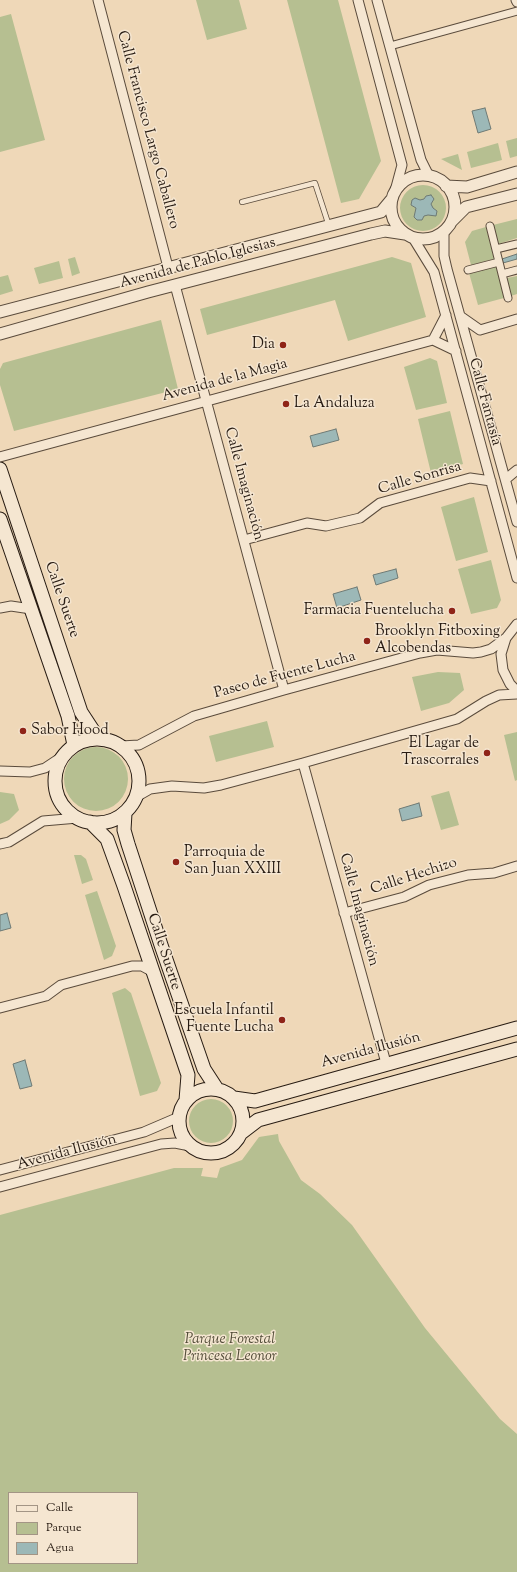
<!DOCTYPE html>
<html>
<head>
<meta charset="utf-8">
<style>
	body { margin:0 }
	#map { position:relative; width:517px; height:1572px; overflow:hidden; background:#efd8b8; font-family:"Sorts Mill Goudy",serif }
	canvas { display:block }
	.legend { position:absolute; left:8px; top:1492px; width:130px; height:72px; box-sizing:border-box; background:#f5e6d1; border:1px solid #a39585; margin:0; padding:5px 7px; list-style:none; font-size:12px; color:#281c13 }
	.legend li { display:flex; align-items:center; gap:8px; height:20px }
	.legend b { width:20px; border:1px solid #a39585 }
</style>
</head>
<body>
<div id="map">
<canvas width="517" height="1572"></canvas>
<ul class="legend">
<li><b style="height:5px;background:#f5e6d1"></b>Calle</li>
<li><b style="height:11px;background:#b6bf91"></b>Parque</li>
<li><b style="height:11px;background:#9cb8b7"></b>Agua</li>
</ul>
</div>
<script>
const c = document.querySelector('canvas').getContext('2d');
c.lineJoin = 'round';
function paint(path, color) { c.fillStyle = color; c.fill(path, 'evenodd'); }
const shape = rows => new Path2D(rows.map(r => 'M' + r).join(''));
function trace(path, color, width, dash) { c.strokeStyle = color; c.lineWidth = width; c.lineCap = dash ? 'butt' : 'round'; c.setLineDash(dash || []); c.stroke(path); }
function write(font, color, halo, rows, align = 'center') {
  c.font = font + ' "Sorts Mill Goudy",serif'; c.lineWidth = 3; c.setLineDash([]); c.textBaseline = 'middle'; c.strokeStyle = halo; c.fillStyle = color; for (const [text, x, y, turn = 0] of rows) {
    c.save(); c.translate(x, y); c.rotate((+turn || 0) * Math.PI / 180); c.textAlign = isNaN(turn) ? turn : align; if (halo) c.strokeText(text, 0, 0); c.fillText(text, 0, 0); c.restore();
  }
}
const green = shape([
	[196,0,239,0,247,29,207,40],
	[287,0,338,0,381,161,359,199,341,203],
	[11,14,45,140,0,152,0,17],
	[517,138,517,156,510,158,506,141],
	[498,143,502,160,471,168,467,152],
	[458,154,462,170,441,159],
	'400 208a23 23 0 1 1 46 0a23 23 0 1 1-46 0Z',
	[517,219,517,238,498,244,493,225],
	[486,227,494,259,471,265,465,242,472,231],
	[75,257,80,273,72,276,68,259],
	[392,257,411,263,426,317,348,341,335,300,207,335,200,309],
	[59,261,63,278,39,284,34,268],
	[496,266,504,298,478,305,469,273],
	[8,275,13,291,0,295,0,277],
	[517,276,517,294,511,296,507,278],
	[161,320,178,389,14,431,0,385,0,369,3,363],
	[430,358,437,361,447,403,416,410,404,367],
	[450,411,463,464,431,473,418,419],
	[474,497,488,552,456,561,441,507],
	[491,560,501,600,497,608,471,614,458,569],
	[438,672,460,673,464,690,449,703,421,711,412,677],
	[267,721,274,747,216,762,209,736],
	[517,732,517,780,515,781,504,735],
	'64 779a32 32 0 1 1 64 0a32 32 0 1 1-64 0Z',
	[449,791,459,825,441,830,431,796],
	[0,792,14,794,19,810,9,820,0,824],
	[74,855,81,855,86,859,93,880,82,884],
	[97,891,116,946,112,956,104,960,85,895],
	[125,988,131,993,161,1083,157,1091,140,1096,112,993],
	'189 1121a22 22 0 1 1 44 0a22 22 0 1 1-44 0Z',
	[278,1134,279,1141,301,1180,320,1194,352,1225,425,1328,500,1419,517,1434,517,1572,0,1572,0,1215,174,1168,203,1168,201,1176,217,1178,220,1168,242,1160,259,1137],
	[9,1493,137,1493,137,1563,9,1563]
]);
const water = shape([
	[485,108,491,129,478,133,472,111,485,108],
	[431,195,434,199,431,204,433,208,437,211,436,216,428,215,424,216,422,220,417,220,414,217,416,208,411,205,412,200,415,198,420,200,424,199,426,196,431,195],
	[517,254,517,259,503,263,502,259,517,254],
	[336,429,339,440,313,447,310,436,336,429],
	[396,569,398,578,376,585,373,575,396,569],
	[357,587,361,600,337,608,333,594,357,587],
	[419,803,422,816,402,821,399,809,419,803],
	[7,913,11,928,0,931,0,915,7,913],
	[25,1060,32,1086,20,1089,13,1064,25,1060]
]);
const service = shape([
	[242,202,315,183,329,226]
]);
const pedestrian = shape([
	[390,46,517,11],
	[490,226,508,298],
	[496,249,517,244],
	[468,270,499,262],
	[502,274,517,270]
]);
const minor = shape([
	[98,0,168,267],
	[358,0,402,165,395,191],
	[377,0,421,160,429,176],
	[516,0,517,2],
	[444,231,444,256,447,269,517,522],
	[413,238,434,272,517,578],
	[175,285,284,690],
	[460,316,480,330],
	[480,330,517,319],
	[433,340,446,315],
	[0,457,433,340,456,351],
	[506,479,517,470],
	[244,540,307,523,326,526,360,518,380,503,470,478,491,481],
	[0,608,11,606,31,609],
	[517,624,506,638,501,654,503,670,510,684,517,691],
	[121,746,139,745,194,716,284,690,420,653,437,650,473,653,481,652,491,649,506,638],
	[303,763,386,1063],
	[0,771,30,772,45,768,63,756],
	[136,797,150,789,172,786,204,788,221,785,303,763,457,719,486,701,499,695,517,694],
	[0,844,9,842,43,821,78,818],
	[344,913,404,897,429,885,468,875,494,873,517,866],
	[0,1008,46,996,61,985,132,966,142,966,153,972],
	[0,1170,144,1132,179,1117],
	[0,1187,161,1144,175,1143,190,1146]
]);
const tertiary = shape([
	'391 207a32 32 0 1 1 64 0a32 32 0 1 1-64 0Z',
	[446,186,467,187,517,172],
	[452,221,466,207,517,194],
	[0,312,381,212,391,200],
	[0,334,148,292,371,234,385,231,405,234]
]);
const secondary = shape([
	[0,469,81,712,98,738],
	[0,519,68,716,74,745],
	'55 781a42 42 0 1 1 84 0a42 42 0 1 1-84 0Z',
	[125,813,124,830,128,844,161,945,204,1069,217,1089],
	[90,822,107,839,124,886,188,1075,186,1100],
	'179 1121a32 32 0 1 1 64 0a32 32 0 1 1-64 0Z',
	[234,1098,255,1101,517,1028],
	[241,1133,258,1120,517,1049]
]);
const markers = [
	[283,345,4,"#8f2418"],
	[286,404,4,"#8f2418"],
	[452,611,4,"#8f2418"],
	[367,641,4,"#8f2418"],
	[23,731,4,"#8f2418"],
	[487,753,4,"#8f2418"],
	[176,862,4,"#8f2418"],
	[282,1020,4,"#8f2418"]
];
const streetNames = [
	["Calle Francisco Largo Caballero",147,130,75],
	["Avenida de Pablo Iglesias",198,264,-15],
	["Avenida de la Magia",225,381,-15],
	["Calle Fantasía",484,402,75],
	["Calle Sonrisa",420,479,-16],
	["Calle Imaginación",243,484,75],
	["Calle Suerte",61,600,71],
	["Paseo de Fuente Lucha",285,676,-15],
	["Calle Hechizo",414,877,-18],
	["Calle Imaginación",358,910,75],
	["Calle Suerte",163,952,72],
	["Avenida Ilusión",371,1051,-15],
	["Avenida Ilusión",67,1153,-15]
];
const poiNames = [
	["Dia",275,345],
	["La Andaluza",294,404,"left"],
	["Farmacia Fuentelucha",444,611],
	["Brooklyn Fitboxing",375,632,"left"],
	["Alcobendas",375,649,"left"],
	["Sabor Hood",31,731,"left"],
	["El Lagar de",479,744],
	["Trascorrales",479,761],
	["Parroquia de",184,853,"left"],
	["San Juan XXIII",184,870,"left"],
	["Escuela Infantil",274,1011],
	["Fuente Lucha",274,1028]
];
const parkNames = [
	["Parque Forestal",230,1340],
	["Princesa Leonor",230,1357]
];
paint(green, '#b6bf91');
paint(water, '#9cb8b7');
trace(water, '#6e7a75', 1);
trace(service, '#5a4b3c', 6);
trace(pedestrian, '#5a4b3c', 9);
trace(minor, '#5a4b3c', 11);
trace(tertiary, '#5a4b3c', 13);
trace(secondary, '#281c13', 15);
trace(service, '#f5e6d1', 4.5);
trace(pedestrian, '#f5e6d1', 7);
trace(minor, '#f5e6d1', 9);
trace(tertiary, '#f5e6d1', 11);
trace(secondary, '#f5e6d1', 13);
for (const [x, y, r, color] of markers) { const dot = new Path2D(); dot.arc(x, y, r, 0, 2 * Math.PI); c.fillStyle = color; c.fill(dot); trace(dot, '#f5e6d1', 1.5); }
write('15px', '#281c13', '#f5e6d1', streetNames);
write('15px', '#281c13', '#f5e6d1', poiNames, 'right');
write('italic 15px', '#534d39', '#f5e6d1', parkNames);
</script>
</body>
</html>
